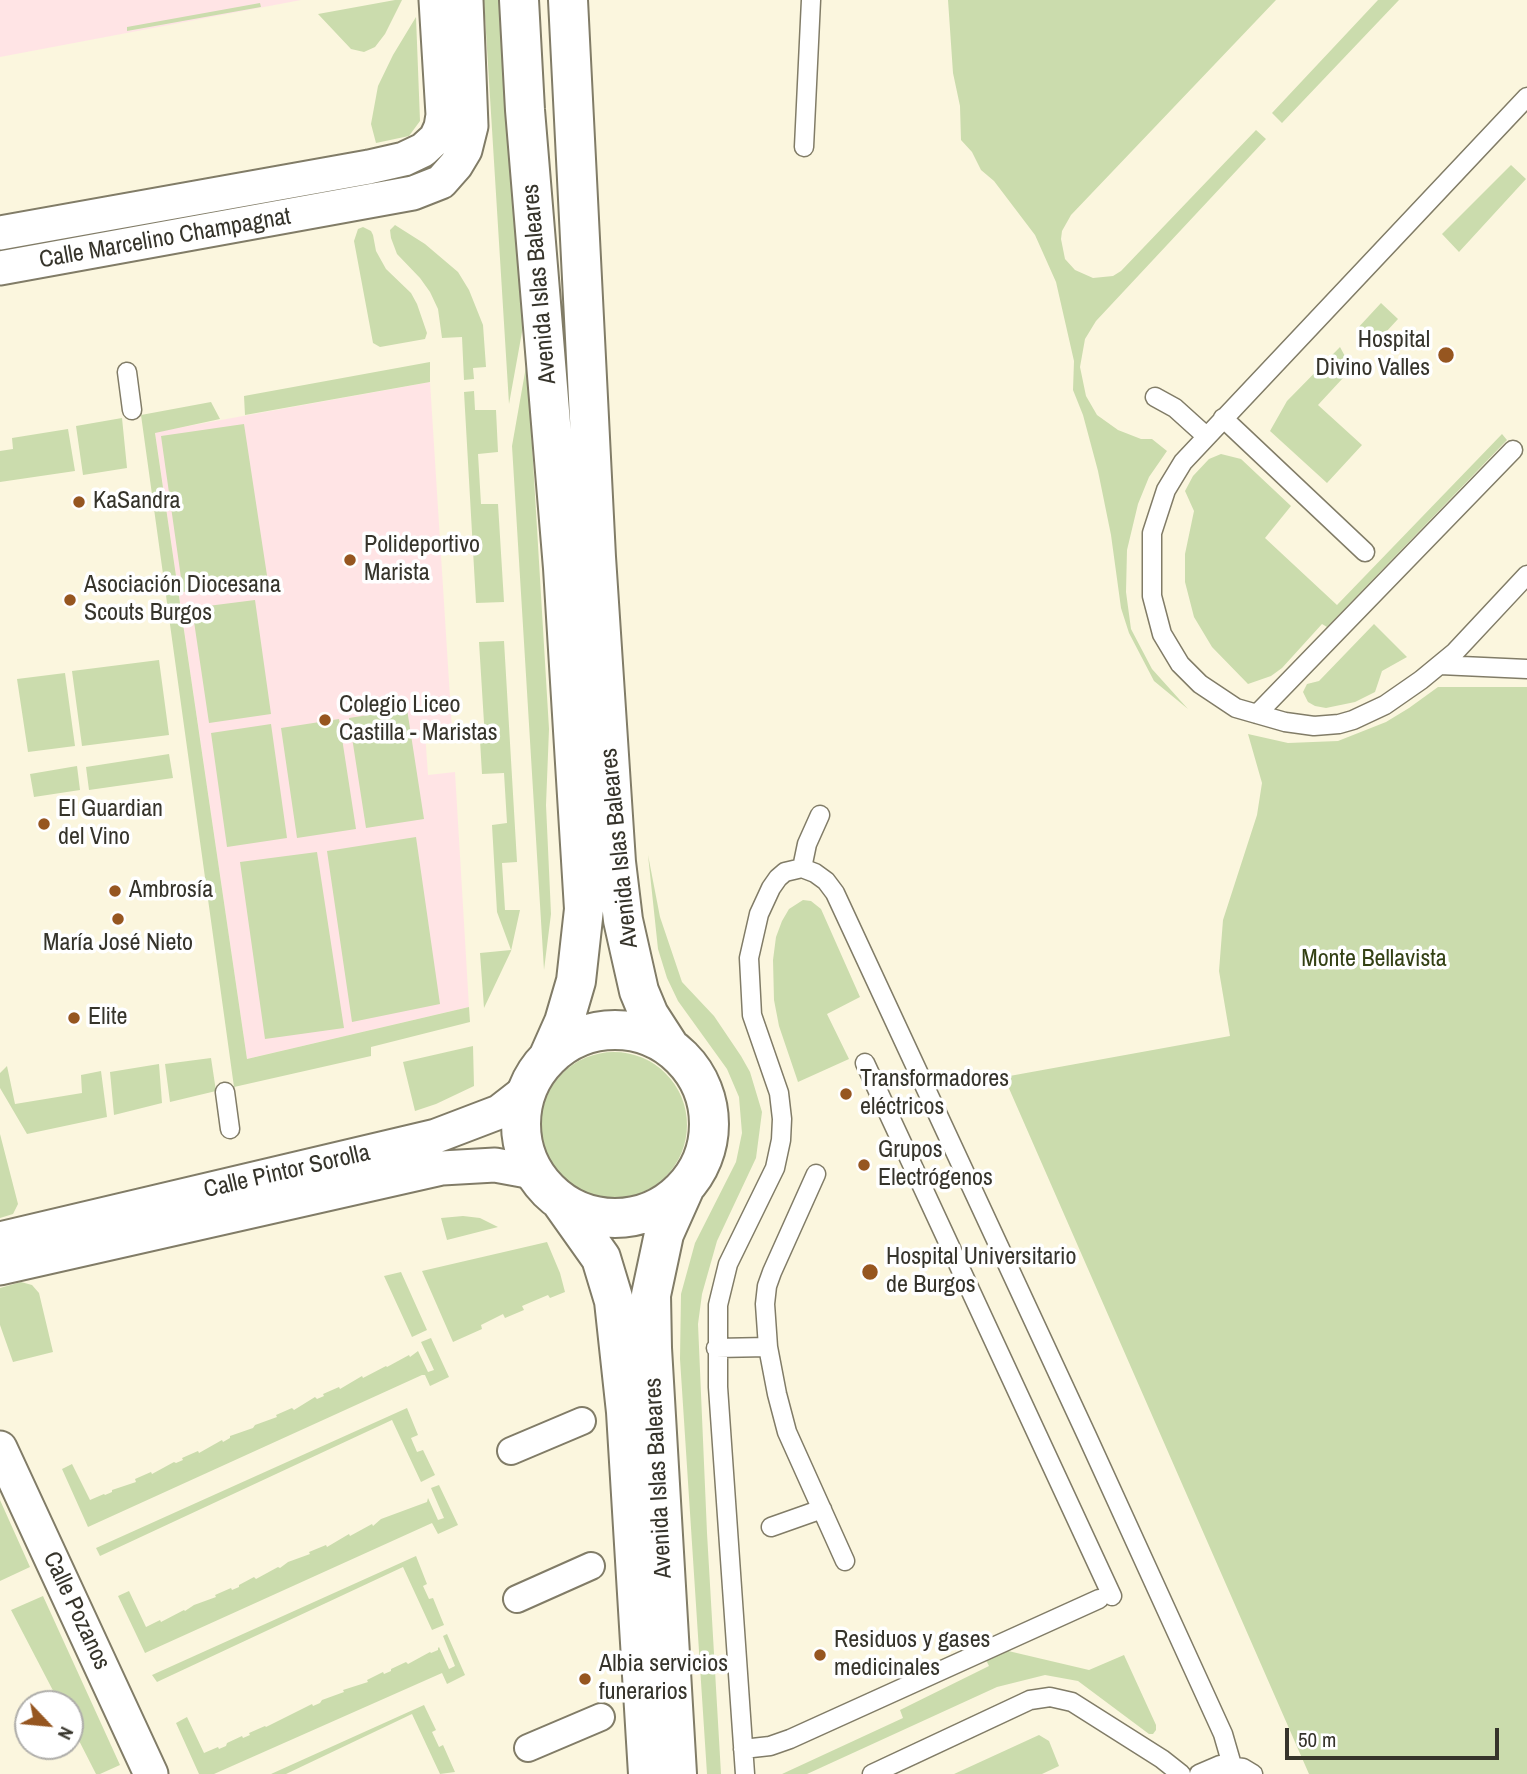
<!DOCTYPE html>
<html>
<head>
<meta charset="utf-8">
<style>
	body { margin:0 }
	#map { position:relative; width:1527px; height:1774px; overflow:hidden; background:#fbf6de; font-family:"Archivo Narrow",sans-serif }
	canvas { display:block }
	.north { position:absolute; left:14px; top:1690px; width:70px; height:70px; box-sizing:border-box; background:#fff; border:2px solid #afaeaa; border-radius:50%; rotate:116deg; font-size:19px; font-weight:700; line-height:28px; text-align:center; color:#36342b }
	.north::after { content:''; display:block; margin:auto; width:24px; height:32px; background:#965620; clip-path:polygon(50% 0,100% 100%,50% 72%,0 100%) }
	.scale { position:absolute; left:1285px; top:1728px; width:214px; height:32px; box-sizing:border-box; border:4px solid #36342b; border-top:0; padding-left:9px; font-size:21px; line-height:24px; white-space:nowrap; color:#36342b; -webkit-text-stroke:5px #fff; paint-order:stroke }
</style>
</head>
<body>
<div id="map">
<canvas width="1527" height="1774"></canvas>
<div class="north">N</div>
<div class="scale">50 m</div>
</div>
<script>
const c = document.querySelector('canvas').getContext('2d');
c.lineJoin = 'round';
function paint(path, color) { c.fillStyle = color; c.fill(path, 'evenodd'); }
const shape = rows => new Path2D(rows.map(r => 'M' + r).join(''));
function trace(path, color, width, dash) { c.strokeStyle = color; c.lineWidth = width; c.lineCap = dash ? 'butt' : 'round'; c.setLineDash(dash || []); c.stroke(path); }
function write(font, color, halo, rows, align = 'center') {
  c.font = font + ' "Archivo Narrow",sans-serif'; c.lineWidth = 7; c.setLineDash([]); c.textBaseline = 'middle'; c.strokeStyle = halo; c.fillStyle = color; for (const [text, x, y, turn = 0] of rows) {
    c.save(); c.translate(x, y); c.rotate((+turn || 0) * Math.PI / 180); c.textAlign = isNaN(turn) ? turn : align; if (halo) c.strokeText(text, 0, 0); c.fillText(text, 0, 0); c.restore();
  }
}
const education = shape([
	[0,0,301,0,0,57],
	[430,382,452,729,425,732,428,775,455,772,469,1007,247,1059,155,432]
]);
const green = shape([
	[395,0,402,0,385,34,375,47,364,52,351,49,318,14],
	[484,0,505,0,524,321,509,404],
	[948,0,1276,0,1071,215,1062,231,1061,239,1065,259,1075,270,1093,278,1113,276,1121,271,1256,130,1266,139,1096,321,1085,339,1080,367,1086,396,1097,415,1118,430,1141,439,1152,439,1167,451,1149,477,1138,504,1127,550,1126,592,1131,629,1152,669,1188,709,1154,681,1129,633,1121,608,1111,535,1098,471,1083,415,1073,390,1074,361,1056,282,1035,235,994,181,981,170,972,152,961,140,960,106,953,73],
	[1378,0,1399,0,1282,123,1272,113],
	[260,3,261,7,127,31,127,27],
	[416,17,420,121,409,136,376,143,371,124,378,86,393,55],
	[1511,165,1526,179,1459,252,1442,234],
	[395,225,425,244,458,272,469,290,483,325,486,367,473,368,474,379,464,380,462,337,442,338,438,309,430,292,420,278,397,254,391,238,390,230],
	[363,227,371,231,373,235,376,251,386,269,411,293,417,304,427,333,425,339,380,347,373,343,354,241,358,229],
	[1381,303,1398,319,1374,345,1369,338,1356,330],
	[1340,347,1347,360,1355,365,1318,405,1362,445,1327,483,1270,431,1287,401],
	[527,361,549,729,546,805,551,914,544,970,512,446],
	[430,362,430,382,245,415,244,396],
	[474,391,475,410,496,410,498,452,478,454,481,504,498,504,504,602,476,603,464,392],
	[211,402,220,419,155,433,247,1059,469,1007,470,1022,371,1047,371,1056,234,1087,141,415],
	[122,418,127,468,83,475,76,426],
	[244,424,268,582,183,592,161,436],
	[68,429,75,471,0,482,0,451,13,449,12,438],
	[1502,434,1507,440,1327,627,1322,624,1282,668,1271,676,1248,684,1212,647,1194,617,1185,582,1185,554,1194,511,1185,491,1193,476,1209,459,1221,454,1241,459,1291,506,1265,538,1337,605],
	[255,600,271,714,209,723,192,608],
	[1374,624,1407,657,1382,671,1375,692,1355,702,1326,708,1315,706,1308,702,1303,692,1307,684,1319,681],
	[504,641,517,862,502,863,505,910,520,910,511,951,484,1008,480,953,511,950,497,912,492,825,507,823,504,773,482,774,480,740,485,739,479,642],
	[159,660,169,735,82,746,72,671],
	[65,673,75,746,28,752,17,679],
	[1438,687,1527,687,1527,1774,1309,1774,1004,1077,1230,1036,1219,971,1223,920,1257,815,1262,783,1248,734,1288,743,1338,741,1386,722,1409,708],
	[407,709,424,819,366,828,349,718],
	[339,719,356,829,297,838,281,728],
	[271,724,287,838,227,847,211,733],
	[169,754,173,778,89,790,86,767],
	[77,766,80,790,34,797,30,774],
	[416,837,440,1004,352,1022,327,851],
	[317,852,344,1028,265,1039,240,862],
	[648,855,660,917,682,982,714,1016,741,1056,750,1072,762,1112,756,1158,717,1241,702,1294,698,1324,707,1533,721,1774,707,1774,680,1359,681,1294,695,1243,736,1162,742,1133,739,1097,727,1069,678,1001,667,978,658,949],
	[803,900,811,901,821,909,860,997,827,1014,849,1059,798,1082,779,1026,774,1000,773,960,776,937,782,921,789,909],
	[473,1046,474,1086,436,1104,415,1111,403,1062],
	'541 1125a73 73 0 1 1 146 0a73 73 0 1 1-146 0Z',
	[211,1058,216,1091,170,1102,165,1064],
	[159,1064,162,1103,114,1115,110,1072],
	[7,1066,15,1104,82,1093,81,1075,101,1071,107,1117,27,1134,0,1088,0,1073],
	[0,1134,18,1204,13,1214,0,1218],
	[463,1216,480,1218,498,1227,447,1240,441,1218],
	[547,1242,560,1273,565,1292,550,1298,548,1295,522,1306,524,1310,505,1318,503,1314,481,1325,482,1329,453,1342,422,1271],
	[401,1272,427,1330,412,1337,384,1276],
	[21,1282,32,1285,39,1293,53,1352,13,1362,0,1325,0,1288],
	[431,1338,449,1377,430,1386,425,1375,422,1375,88,1527,62,1469,72,1464,90,1500,104,1494,105,1495,112,1492,112,1490,136,1482,135,1479,151,1472,152,1474,174,1462,176,1463,183,1460,182,1458,198,1451,199,1453,222,1440,223,1442,230,1438,230,1436,253,1428,255,1425,277,1417,276,1415,292,1408,294,1410,315,1397,317,1399,324,1396,323,1394,339,1387,340,1389,362,1376,363,1378,386,1366,387,1367,409,1355,410,1357,418,1351,428,1372,434,1370,421,1342],
	[407,1408,418,1435,411,1438,417,1452,423,1450,435,1475,421,1482,392,1420,100,1556,96,1548],
	[439,1485,458,1525,438,1534,432,1523,145,1653,118,1596,129,1591,146,1627,160,1620,161,1622,184,1610,185,1611,194,1605,216,1597,215,1595,231,1588,232,1590,239,1587,239,1585,254,1577,256,1579,278,1567,280,1568,288,1562,310,1554,309,1552,326,1545,327,1547,349,1534,350,1536,372,1524,373,1526,381,1519,427,1502,428,1498,438,1520,444,1518,431,1488],
	[0,1500,30,1567,0,1581],
	[416,1556,427,1584,423,1586,429,1599,433,1598,444,1625,432,1630,403,1567,157,1682,152,1675],
	[43,1596,120,1765,100,1774,96,1774,70,1723,70,1704,60,1704,11,1610],
	[447,1634,465,1675,447,1684,442,1673,214,1774,199,1774,176,1723,187,1717,204,1753,218,1747,219,1749,226,1746,227,1743,242,1736,243,1738,250,1735,249,1733,265,1726,266,1727,312,1704,313,1706,320,1703,322,1700,344,1692,343,1690,368,1682,367,1680,383,1672,384,1674,391,1671,391,1669,406,1662,408,1664,430,1652,431,1653,438,1650,438,1648,439,1647,449,1669,455,1666,443,1636],
	[1004,1650,1089,1670,1124,1655,1156,1725,1156,1730,1153,1734,1149,1734,1078,1681,1045,1675,997,1687,807,1774,782,1774,903,1718,900,1710,989,1666,985,1658],
	[424,1705,436,1730,432,1732,439,1747,443,1745,455,1772,440,1774,412,1714,286,1774,271,1774],
	[1039,1735,1049,1741,1059,1766,1042,1774,954,1774]
]);
const service = shape([
	[1527,97,1183,462,1166,490,1152,533,1152,596,1162,634,1180,664,1200,684,1236,708,1285,722,1314,726,1339,724,1353,720,1385,705,1421,680,1455,652,1527,575],
	[804,147,811,0],
	[127,372,132,410],
	[1155,397,1175,408,1206,436],
	[1223,418,1365,552],
	[1440,665,1527,669],
	[1257,714,1513,450],
	[802,868,807,844,820,815],
	[865,1063,1112,1596],
	[225,1092,230,1129],
	[816,1174,772,1272,767,1286,765,1304,768,1347,777,1394,787,1432,845,1561],
	[716,1348,768,1347],
	[771,1527,822,1509],
	[743,1749,770,1746,790,1739,1099,1599],
	[745,1774,718,1387,718,1305,728,1264,775,1168,781,1140,782,1119,779,1093,752,1015,749,958,759,914,771,888,778,878,785,872,802,868,815,873,826,881,835,893,1087,1436,1223,1734,1232,1765],
	[872,1774,1030,1700,1050,1697,1072,1702,1162,1759,1181,1774],
	[1199,1774,1220,1765,1243,1768,1253,1774]
]);
const pedestrian = shape([
	[511,1451,582,1421],
	[517,1599,591,1566],
	[528,1748,601,1717]
]);
const minor = shape([
	[0,233,369,167,404,159,423,150,436,138,441,127,443,115,436,0],
	[0,268,413,193,441,182,456,165,465,150,471,126,466,0],
	[0,1239,436,1136,499,1112,526,1091],
	[0,1268,442,1168,495,1165,533,1172],
	[0,1448,151,1774]
]);
const secondary = shape([
	[519,0,525,110,563,568,584,909,576,981,564,1022,548,1058],
	[568,0,596,557,616,862,623,920,639,991,649,1015,669,1046],
	'521 1124a94 94 0 1 1 188 0a94 94 0 1 1-188 0Z',
	[562,1203,601,1258,614,1301,626,1412,648,1774],
	[677,1774,652,1348,651,1295,664,1234,685,1187]
]);
const markers = [
	[1446,355,9,"#965620"],
	[79,502,7,"#965620"],
	[350,560,7,"#965620"],
	[70,600,7,"#965620"],
	[325,720,7,"#965620"],
	[44,824,7,"#965620"],
	[115,891,7,"#965620"],
	[118,919,7,"#965620"],
	[74,1018,7,"#965620"],
	[846,1094,7,"#965620"],
	[864,1165,7,"#965620"],
	[870,1272,9,"#965620"],
	[820,1655,7,"#965620"],
	[585,1679,7,"#965620"]
];
const streetNames = [
	["Calle Marcelino Champagnat",165,239,-10],
	["Avenida Islas Baleares",540,284,-95],
	["Avenida Islas Baleares",620,848,-96],
	["Calle Pintor Sorolla",287,1172,-13],
	["Avenida Islas Baleares",659,1478,-93],
	["Calle Pozanos",76,1611,65]
];
const poiNames = [
	["Hospital",1430,341,"right"],
	["Divino Valles",1430,369,"right"],
	["KaSandra",93,502],
	["Polideportivo",364,546],
	["Marista",364,574],
	["Asociación Diocesana",84,586],
	["Scouts Burgos",84,614],
	["Colegio Liceo",339,706],
	["Castilla - Maristas",339,734],
	["El Guardian",58,810],
	["del Vino",58,838],
	["Ambrosía",129,891],
	["María José Nieto",118,944,"center"],
	["Elite",88,1018],
	["Transformadores",860,1080],
	["eléctricos",860,1108],
	["Grupos",878,1151],
	["Electrógenos",878,1179],
	["Hospital Universitario",886,1258],
	["de Burgos",886,1286],
	["Residuos y gases",834,1641],
	["medicinales",834,1669],
	["Albia servicios",599,1665],
	["funerarios",599,1693]
];
const parkNames = [
	["Monte Bellavista",1374,960]
];
paint(education, '#ffe4e5');
paint(green, '#cbdcad');
trace(service, '#817c67', 21);
trace(pedestrian, '#817c67', 30);
trace(minor, '#817c67', 37);
trace(secondary, '#817c67', 42);
trace(service, '#fff', 18);
trace(pedestrian, '#fff', 26);
trace(minor, '#fff', 33);
trace(secondary, '#fff', 38);
for (const [x, y, r, color] of markers) { const dot = new Path2D(); dot.arc(x, y, r, 0, 2 * Math.PI); c.fillStyle = color; c.fill(dot); trace(dot, '#fff', 2.5); }
write('24px', '#36342b', '#fff', streetNames);
write('24px', '#36342b', '#fff', poiNames, 'left');
write('24px', '#344115', '#fff', parkNames);
</script>
</body>
</html>
